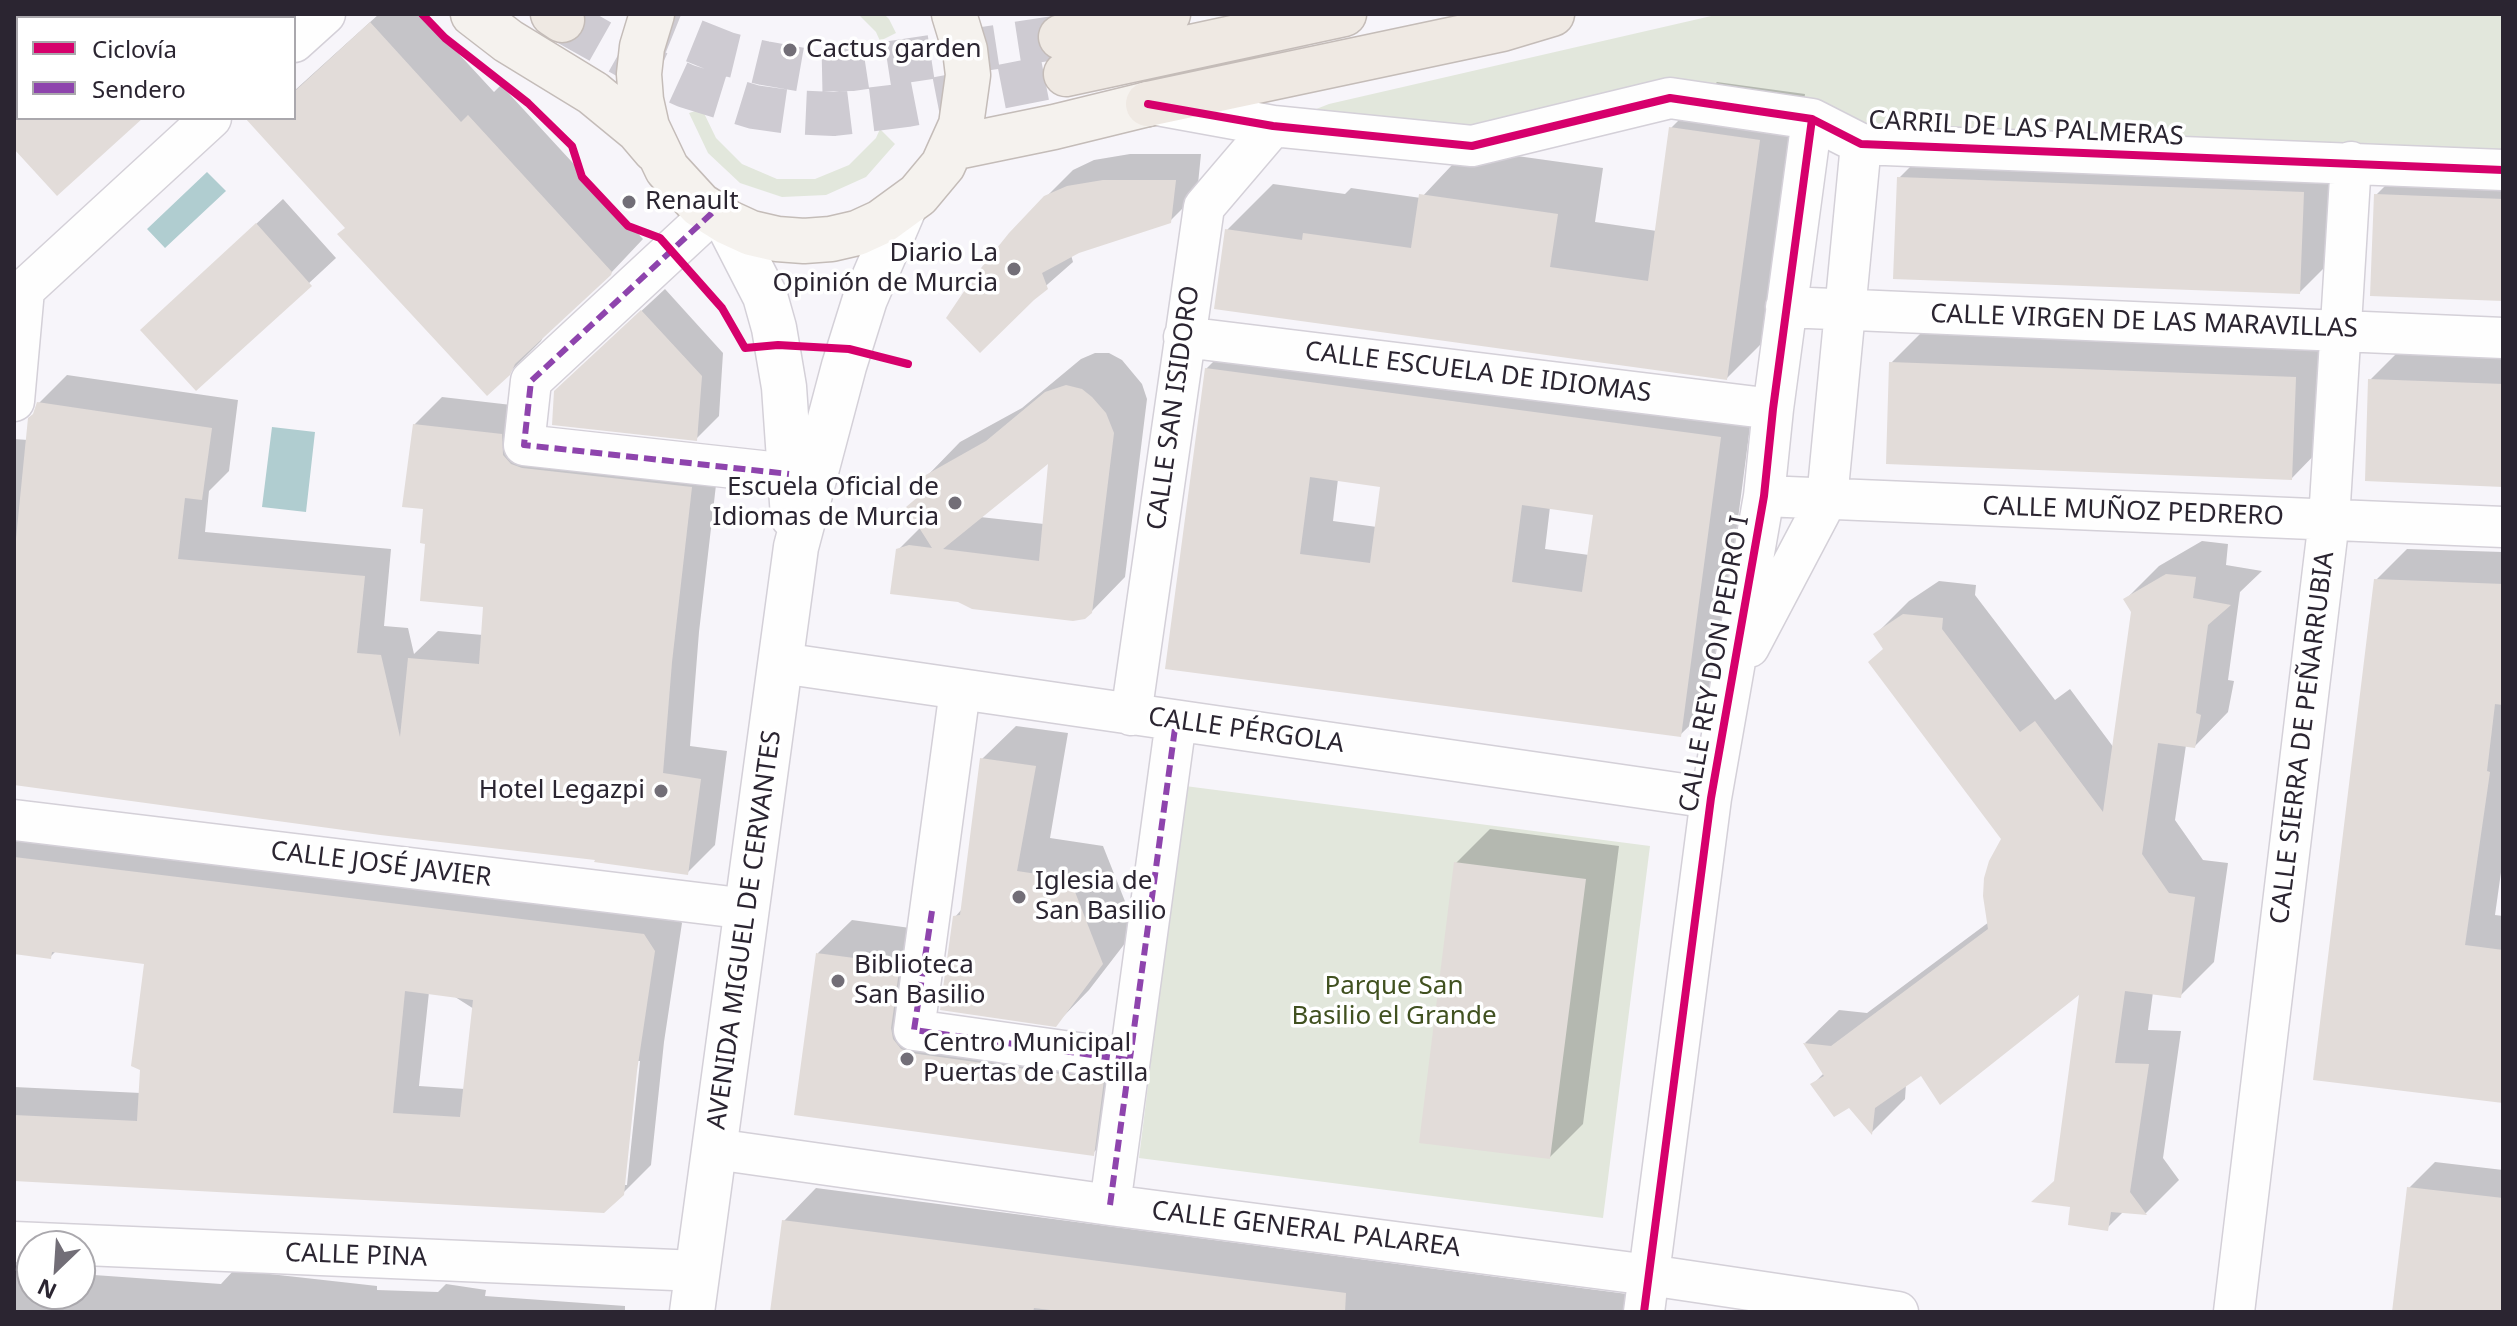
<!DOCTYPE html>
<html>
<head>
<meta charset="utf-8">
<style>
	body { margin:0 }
	#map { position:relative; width:2517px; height:1326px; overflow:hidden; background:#f7f5fa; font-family:"Noto Sans",sans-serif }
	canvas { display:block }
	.frame { position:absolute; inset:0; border:16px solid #2b2531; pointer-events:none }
	.legend { position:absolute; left:16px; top:16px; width:280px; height:104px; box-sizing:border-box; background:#fff; border:2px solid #aaa8ad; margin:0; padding:10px 14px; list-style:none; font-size:24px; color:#2b2531 }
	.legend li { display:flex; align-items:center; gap:16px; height:40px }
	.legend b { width:40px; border:2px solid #aaa8ad }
	.north { position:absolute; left:16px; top:1230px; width:80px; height:80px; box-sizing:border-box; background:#fff; border:2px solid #aaa8ad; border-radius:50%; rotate:205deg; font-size:22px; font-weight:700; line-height:32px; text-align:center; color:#2b2531 }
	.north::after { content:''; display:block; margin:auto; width:28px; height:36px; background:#726e77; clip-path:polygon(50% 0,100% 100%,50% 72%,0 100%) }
</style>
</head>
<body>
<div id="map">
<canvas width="2517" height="1326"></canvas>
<div class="frame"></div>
<ul class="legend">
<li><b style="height:10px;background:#d6006c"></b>Ciclovía</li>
<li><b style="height:10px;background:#8e44ad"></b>Sendero</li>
</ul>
<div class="north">N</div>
</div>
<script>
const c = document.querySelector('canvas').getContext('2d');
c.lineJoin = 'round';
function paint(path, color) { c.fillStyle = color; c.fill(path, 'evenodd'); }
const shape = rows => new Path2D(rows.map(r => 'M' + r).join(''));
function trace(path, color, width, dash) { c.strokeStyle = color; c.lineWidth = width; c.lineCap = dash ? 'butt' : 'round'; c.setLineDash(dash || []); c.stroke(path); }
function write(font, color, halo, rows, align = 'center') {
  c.font = font + ' "Noto Sans",sans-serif'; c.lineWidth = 7; c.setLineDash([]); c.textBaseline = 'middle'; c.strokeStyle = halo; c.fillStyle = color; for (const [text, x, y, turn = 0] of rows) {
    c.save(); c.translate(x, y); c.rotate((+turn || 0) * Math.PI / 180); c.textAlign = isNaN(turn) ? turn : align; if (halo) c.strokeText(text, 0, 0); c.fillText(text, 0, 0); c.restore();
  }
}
const green = shape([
	[858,14,884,14,889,19,896,33,880,41,876,32],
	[1720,14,2503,14,2503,170,1861,144,1670,98,1472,146,1273,126,1329,104],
	[702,109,716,138,742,164,777,179,815,179,849,165,876,138,880,129,895,144,866,177,826,195,782,197,740,183,708,153,689,113],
	[1185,786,1650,846,1603,1218,1139,1158]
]);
const water = shape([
	[207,172,226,191,165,248,147,229],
	[272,427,315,432,306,512,262,507]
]);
const shadow = shape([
	[173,14,259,14,255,18,177,18],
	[379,14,422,14,494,92,501,85,643,239,610,274,544,335,541,341,508,374,347,227,267,118,294,118,294,91],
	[1717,82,1805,94,1773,332,1727,378,1227,230,1273,184,1345,194,1351,188,1421,198,1467,149,1603,168,1595,222,1657,231,1671,128],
	[18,97,18,118,140,118,14,141,14,101],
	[1933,144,2337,159,2333,259,2300,292,1899,178],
	[1130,154,1201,154,1197,194,1170,221,1071,255,1073,262,1032,298,1046,197,1073,170,1094,160],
	[2410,161,2503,165,2503,299,2376,195],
	[283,199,336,258,196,388,142,330],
	[665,289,723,353,719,416,696,439,580,368],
	[1925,329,2329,344,2325,444,2292,478,1891,363],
	[1240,335,1753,404,1714,702,1680,735,1168,667,1206,369],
	[1338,479,1383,485,1377,527,1333,521],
	[1550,507,1595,513,1589,555,1545,549],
	[2404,346,2503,350,2503,485,2370,380],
	[1095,353,1109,353,1122,360,1142,384,1147,399,1125,577,1091,612,898,550,921,527,908,508,927,489,926,477,960,442,1022,408,1081,359],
	[1050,459,1044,524,980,517],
	[67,375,238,400,229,471,209,491,205,532,391,549,384,626,408,628,414,654,438,631,483,635,485,605,428,542,414,425,442,397,529,407,530,427,719,459,699,632,690,746,727,751,715,845,687,873,597,858,14,784,14,439,28,440,39,403],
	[2202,541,2228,544,2226,565,2262,571,2240,592,2228,680,2234,681,2228,712,2195,746,2186,745,2175,820,2203,860,2228,863,2214,962,2180,996,2153,992,2148,1030,2181,1031,2163,1158,2179,1180,2146,1213,2124,1211,2107,1228,2072,1205,2057,1179,2082,990,1921,1073,1906,1084,1905,1099,1872,1132,1849,1105,1813,1084,1825,1072,1805,1043,1839,1010,1867,1013,1989,922,2004,839,1875,635,1909,601,1939,581,1976,585,1975,595,2055,700,2070,689,2114,748,2133,611,2126,599,2159,566],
	[2407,549,2503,552,2503,858,2495,915,2503,916,2503,1101,2376,580],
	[1016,726,1068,733,1050,838,1103,846,1136,929,1089,990,1055,1025,955,917,962,909,982,759],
	[14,826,671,907,682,923,664,1042,651,1165,622,1194,14,1179,14,1087,141,1093,147,963,56,951,50,957,14,952],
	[429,992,452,995,474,1009,465,1089,419,1086],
	[636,1061,640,1061,627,1185,623,1185],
	[1490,829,1619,846,1583,1124,1550,1157,1456,863],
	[852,920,932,931,934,1015,1137,1047,1127,1120,1093,1153,797,1113,818,953],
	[2435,1162,2503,1170,2503,1312,2394,1312,2409,1188],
	[816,1188,1635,1295,1633,1312,1082,1312,1061,1309,1061,1312,772,1312,784,1221],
	[14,1270,32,1271,32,1294,80,1294,80,1274,221,1284,234,1270,377,1286,377,1290,438,1292,446,1284,486,1290,485,1296,625,1306,625,1312,14,1312]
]);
const building = shape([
	[370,22,461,122,468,115,612,272,611,275,515,364,510,375,487,396,337,234,345,228,245,118,294,118,294,92],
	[14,118,143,118,57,196,14,149],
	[1669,127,1760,140,1727,380,1214,309,1225,229,1302,240,1303,233,1411,248,1419,194,1558,214,1550,267,1648,281],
	[1897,177,2304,192,2300,294,1893,279],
	[1103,180,1176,180,1171,223,1079,253,1042,273,1048,289,1034,300,980,353,946,318,973,278,1009,233,1044,196,1067,186],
	[2374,194,2503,199,2503,301,2370,296],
	[256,223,312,286,196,391,140,330],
	[641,310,702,376,697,441,552,425,554,391],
	[1889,362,2296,377,2292,480,1886,464],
	[1205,368,1721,437,1681,737,1165,669],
	[1310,477,1380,487,1370,563,1300,554],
	[1522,505,1593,515,1582,592,1512,582],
	[2368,379,2503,384,2503,487,2365,481],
	[1066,385,1082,389,1092,397,1106,413,1114,433,1092,613,1085,619,1073,621,972,609,958,602,890,594,896,549,909,545,932,548,906,507,925,491,924,476,986,441,1045,392],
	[1048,464,1039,561,943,549],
	[37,402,212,428,202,500,185,498,178,559,365,576,357,653,381,655,400,737,408,658,479,664,483,607,420,601,425,544,420,543,423,509,402,507,413,424,502,434,503,455,511,464,522,468,692,487,672,662,663,773,701,779,688,875,594,862,595,860,380,835,14,785,14,559,28,418,33,414],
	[2166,574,2196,577,2193,598,2231,605,2208,625,2196,713,2201,715,2195,748,2158,743,2142,854,2169,893,2195,897,2181,998,2125,991,2115,1063,2149,1064,2130,1192,2147,1215,2111,1212,2108,1231,2068,1225,2070,1207,2031,1202,2054,1181,2079,995,1940,1105,1921,1076,1875,1108,1872,1135,1849,1108,1834,1117,1810,1084,1824,1076,1803,1043,1831,1046,1988,929,1983,896,1984,878,1989,861,2001,839,1868,662,1883,649,1873,634,1903,614,1943,618,1942,629,2020,732,2035,721,2103,812,2131,612,2123,599],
	[2374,579,2503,584,2503,705,2495,704,2487,771,2490,772,2465,945,2503,950,2503,1103,2313,1080],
	[980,758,1036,766,1017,871,1070,879,1103,964,1056,1027,940,1010,953,916,960,915],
	[14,857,644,934,655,951,637,1071,624,1195,604,1213,14,1181,14,1115,137,1121,140,1070,131,1066,144,964,52,952,51,959,14,954],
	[405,991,473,1000,460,1117,393,1113],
	[1454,862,1586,879,1550,1159,1419,1143],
	[816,953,900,964,891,1028,893,1039,901,1049,911,1053,1104,1080,1094,1156,794,1115],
	[2407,1187,2503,1198,2503,1312,2392,1312],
	[782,1220,1346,1293,1345,1312,1067,1312,1034,1308,1033,1312,770,1312]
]);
const highwayTunnel = shape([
	[634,14,660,27,727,54,764,63,804,70,852,69,1061,37],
	[562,20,649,69,686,86,754,107,789,112,834,114,907,105,1066,74]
]);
const street = shape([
	[135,14,138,18],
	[294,42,325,14],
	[1152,104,1273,126,1472,146,1670,98,1812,119,1861,144,2503,170],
	[712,213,531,381,524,445,789,474],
	[14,299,211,118],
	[1786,307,2503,338],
	[1184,337,1773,409],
	[14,401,24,290],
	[1764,496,2503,527],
	[1749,647,1827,499,1861,144],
	[781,663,1711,798],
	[960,690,914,1030,1128,1060],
	[1131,715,1204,207,1273,126],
	[14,820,748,909],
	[715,1149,1110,1205,1649,1275,1898,1312],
	[1110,1205,1176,721],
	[14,1242,698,1271],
	[1644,1312,1711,798,1764,496,1773,409,1812,119],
	[2234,1312,2329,520,2351,162]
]);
const secondary = shape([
	[727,222,765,296,774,328,784,387,793,517],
	[692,1312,796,547,844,366,865,299,904,208]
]);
const primary = shape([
	[473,14,508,41,593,93,638,130,655,150],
	[652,14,642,47,639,74,641,100,647,127,667,169,700,205,727,222,751,233,777,239,804,241,831,239,857,233,881,222,918,195,943,165,961,125,968,75,965,50,954,14],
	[952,148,1054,127,1148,104]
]);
const highway = shape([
	[553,14,562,20],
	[1061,37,1168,14],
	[1066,74,1344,14],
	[1148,104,1502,29,1552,14]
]);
const quiet = shape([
	[712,213,531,381,524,445,789,474],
	[932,911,914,1030,1128,1060],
	[1110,1205,1176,721]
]);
const cycleway = shape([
	[422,14,445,38,528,103,572,146,582,177,628,226,660,238,722,308,745,348,778,345,849,349,908,364],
	[1148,104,1273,126,1472,146,1670,98,1812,119,1861,144,2503,170],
	[1644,1312,1711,798,1764,496,1773,409,1812,119]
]);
const markers = [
	[790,50,8,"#726e77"],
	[629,202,8,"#726e77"],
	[1014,269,8,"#726e77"],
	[955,503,8,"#726e77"],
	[661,791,8,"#726e77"],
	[1019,897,8,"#726e77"],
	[838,981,8,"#726e77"],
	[907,1059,8,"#726e77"]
];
const poiNames = [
	["Cactus garden",806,50],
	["Renault",645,202],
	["Diario La",998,254,"right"],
	["Opinión de Murcia",998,284,"right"],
	["Escuela Oficial de",939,488,"right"],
	["Idiomas de Murcia",939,518,"right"],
	["Hotel Legazpi",645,791,"right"],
	["Iglesia de",1035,882],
	["San Basilio",1035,912],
	["Biblioteca",854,966],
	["San Basilio",854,996],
	["Centro Municipal",923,1044],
	["Puertas de Castilla",923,1074]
];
const streetNames = [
	["CARRIL DE LAS PALMERAS",2026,129,3],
	["CALLE VIRGEN DE LAS MARAVILLAS",2144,322,2],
	["CALLE ESCUELA DE IDIOMAS",1478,373,7],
	["CALLE SAN ISIDORO",1174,408,-82],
	["CALLE MUÑOZ PEDRERO",2133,512,2],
	["CALLE REY DON PEDRO I",1715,664,-80],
	["CALLE PÉRGOLA",1246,731,8],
	["CALLE SIERRA DE PEÑARRUBIA",2303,738,-83],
	["CALLE JOSÉ JAVIER",381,865,7],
	["AVENIDA MIGUEL DE CERVANTES",745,930,-82],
	["CALLE GENERAL PALAREA",1306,1230,7],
	["CALLE PINA",356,1256,2]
];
const parkNames = [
	["Parque San",1394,987],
	["Basilio el Grande",1394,1017]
];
paint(green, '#e2e7dc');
paint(water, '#b0cdd0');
paint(shadow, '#0003');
paint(building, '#e2dcd9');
trace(highwayTunnel, '#cecbd2', 44, [44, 22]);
trace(street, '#d4d0d8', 43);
trace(secondary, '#d4d0d8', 47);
trace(primary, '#c4bcb8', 47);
trace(highway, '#c4bcb8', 47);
trace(street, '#fefefe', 40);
trace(secondary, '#fefefe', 44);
trace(primary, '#f5f2ee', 44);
trace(highway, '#efe9e3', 44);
trace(quiet, '#8e44ad', 6, [12, 6]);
trace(cycleway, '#d6006c', 8);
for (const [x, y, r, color] of markers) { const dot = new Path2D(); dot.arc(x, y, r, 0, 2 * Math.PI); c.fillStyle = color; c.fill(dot); trace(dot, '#fff', 3); }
write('26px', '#2b2531', '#fff', poiNames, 'left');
write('26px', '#2b2531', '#fff', streetNames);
write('26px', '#415120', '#fff', parkNames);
</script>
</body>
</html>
